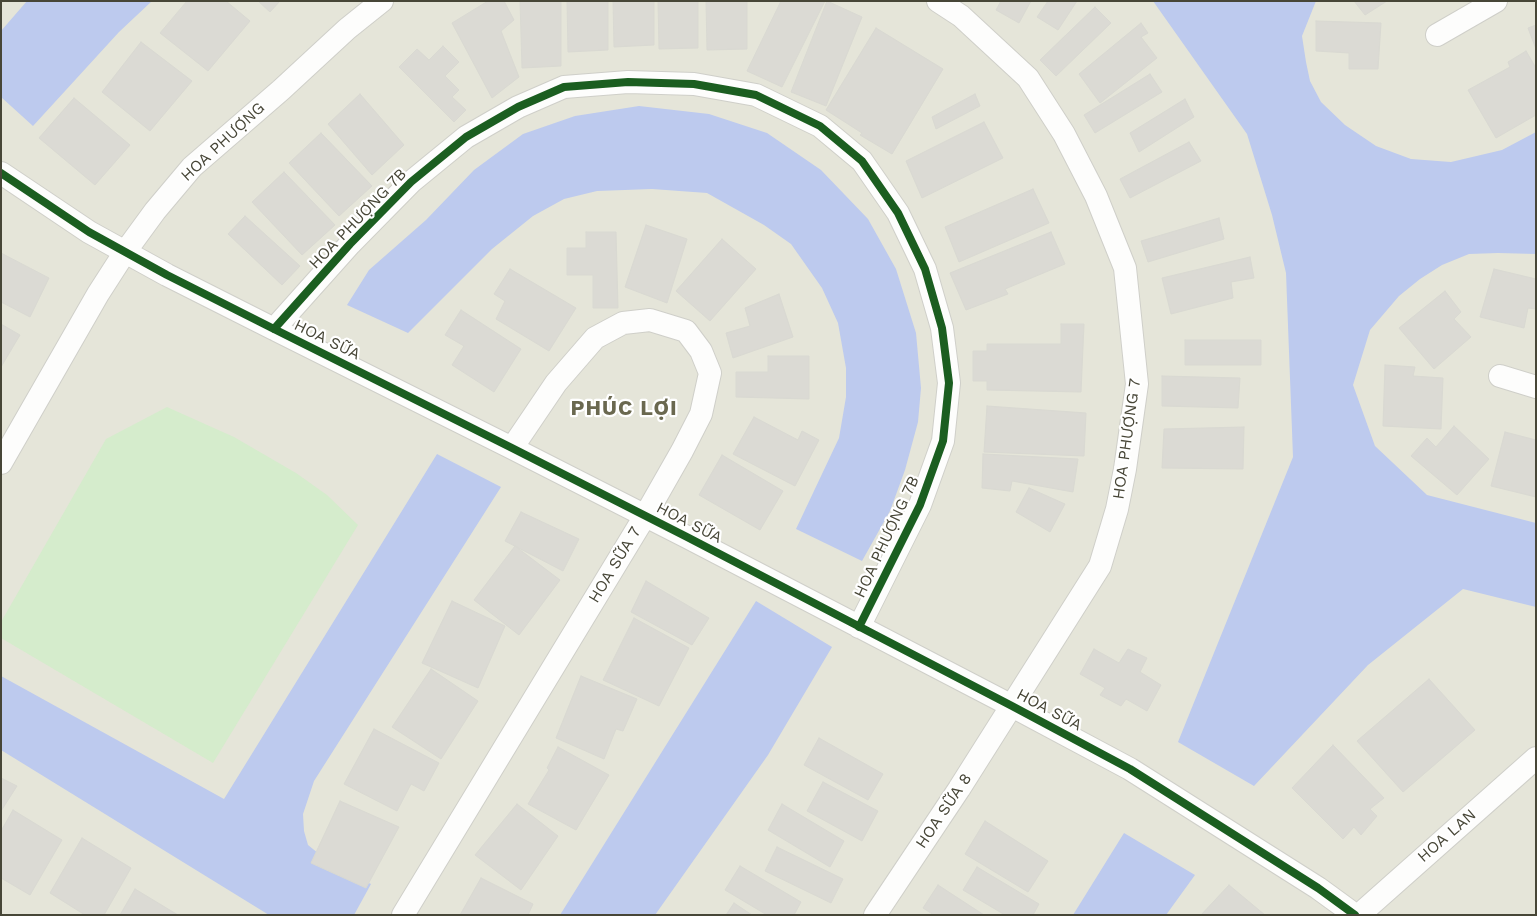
<!DOCTYPE html>
<html>
<head>
<meta charset="utf-8">
<style>
	body { margin:0 }
	#map { position:relative; width:1537px; height:916px; overflow:hidden; background:#f1f1ec; font-family:"Work Sans",sans-serif }
	canvas { display:block }
	.frame { position:absolute; inset:0; border:2px solid #474637; pointer-events:none }
</style>
</head>
<body>
<div id="map">
<canvas width="1537" height="916"></canvas>
<div class="frame"></div>
</div>
<script>
const c = document.querySelector('canvas').getContext('2d');
c.lineJoin = 'round';
function paint(path, color) { c.fillStyle = color; c.fill(path, 'evenodd'); }
const shape = rows => new Path2D(rows.map(r => 'M' + r).join(''));
function trace(path, color, width, dash) { c.strokeStyle = color; c.lineWidth = width; c.lineCap = dash ? 'butt' : 'round'; c.setLineDash(dash || []); c.stroke(path); }
function write(font, color, halo, rows, align = 'center') {
  c.font = font + ' "Work Sans",sans-serif'; c.lineWidth = 4.5; c.setLineDash([]); c.textBaseline = 'middle'; c.strokeStyle = halo; c.fillStyle = color; for (const [text, x, y, turn = 0] of rows) {
    c.save(); c.translate(x, y); c.rotate((+turn || 0) * Math.PI / 180); c.textAlign = isNaN(turn) ? turn : align; if (halo) c.strokeText(text, 0, 0); c.fillText(text, 0, 0); c.restore();
  }
}
const residential = shape([
	[1,1,1536,1,1536,915,1,915]
]);
const green = shape([
	[167,407,234,437,296,473,327,495,358,525,213,763,1,638,1,622,106,439]
]);
const water = shape([
	[27,1,152,1,119,32,33,126,1,97,1,31],
	[1153,1,1316,1,1302,36,1306,62,1310,81,1321,102,1345,125,1376,146,1411,159,1451,162,1502,150,1536,132,1536,254,1498,253,1469,254,1442,265,1420,279,1399,296,1370,330,1353,385,1375,446,1427,495,1536,523,1536,607,1463,589,1368,665,1254,786,1178,742,1293,457,1286,273,1272,215,1247,134],
	[639,106,709,114,767,133,821,170,868,219,896,269,916,333,921,388,918,422,905,470,890,511,862,561,796,529,839,438,846,397,846,368,838,323,822,288,791,244,764,225,707,193,652,189,597,191,564,199,533,216,492,249,408,333,347,305,369,270,426,220,474,170,523,134,575,116],
	[437,454,501,487,314,781,303,814,304,831,308,845,335,867,371,884,354,915,269,915,1,750,1,676,224,799],
	[756,601,832,647,768,755,655,915,560,915],
	[1124,833,1195,875,1166,915,1073,915]
]);
const building = shape([
	[187,1,226,1,250,21,208,71,160,33,187,1],
	[258,1,280,1,270,12,258,1],
	[488,1,504,1,514,20,501,31,519,77,492,98,452,23,488,1],
	[520,1,561,1,561,66,522,68,520,1],
	[567,1,608,1,608,50,568,52,567,1],
	[613,1,654,1,654,45,614,47,613,1],
	[658,1,698,1,698,48,659,49,658,1],
	[706,1,747,1,747,49,707,50,706,1],
	[781,1,825,1,782,87,747,71,781,1],
	[827,1,862,17,826,106,791,92,827,1],
	[1001,1,1031,1,1019,23,996,10,1001,1],
	[1048,1,1077,1,1058,30,1037,17,1048,1],
	[1354,1,1387,1,1365,15,1354,1],
	[1095,7,1111,23,1056,76,1040,60,1095,7],
	[1316,21,1381,23,1378,69,1349,69,1349,53,1316,51,1316,21],
	[1141,23,1148,33,1141,37,1157,58,1100,103,1079,74,1141,23],
	[1536,25,1536,49,1528,28,1536,25],
	[876,28,943,69,892,154,860,135,862,133,826,110,876,28],
	[141,42,192,81,150,131,102,92,141,42],
	[443,46,459,62,445,76,459,90,452,97,466,110,454,122,399,67,417,49,429,60,443,46],
	[1526,51,1536,68,1536,115,1496,138,1468,90,1510,67,1508,62,1526,51],
	[1150,74,1162,92,1095,133,1084,115,1150,74],
	[360,94,404,145,372,175,328,124,360,94],
	[975,94,980,106,936,129,932,117,975,94],
	[74,98,130,145,95,185,39,138,74,98],
	[1185,99,1194,117,1139,152,1130,133,1185,99],
	[984,122,1003,158,922,198,906,161,984,122],
	[321,133,372,186,339,216,289,163,321,133],
	[1189,142,1201,161,1130,198,1120,179,1189,142],
	[284,172,335,225,302,255,252,202,284,172],
	[1033,189,1049,223,959,262,945,227,1033,189],
	[245,216,300,266,282,285,228,234,245,216],
	[1219,218,1224,239,1148,262,1141,241,1219,218],
	[646,225,687,239,667,303,625,287,646,225],
	[586,232,616,232,618,308,593,308,593,275,567,275,567,248,586,248,586,232],
	[1051,232,1065,264,1005,289,1008,294,966,310,950,273,1051,232],
	[722,239,756,269,710,321,676,291,722,239],
	[1,253,49,278,30,317,1,302,1,253],
	[1250,257,1254,278,1231,282,1233,298,1171,314,1162,278,1250,257],
	[510,269,576,308,549,351,496,319,505,301,494,294,510,269],
	[1494,269,1536,279,1536,309,1528,308,1524,328,1480,317,1494,269],
	[1445,291,1461,312,1454,319,1471,337,1434,369,1399,328,1445,291],
	[779,294,793,337,733,358,726,333,750,326,745,308,779,294],
	[461,310,521,349,494,392,452,365,464,346,445,335,461,310],
	[1,324,20,335,1,367,1,324],
	[1061,324,1084,324,1081,392,987,390,987,381,973,381,973,351,987,351,987,344,1061,344,1061,324],
	[1185,340,1261,340,1261,365,1185,365,1185,340],
	[768,356,809,356,809,399,736,397,736,372,768,372,768,356],
	[1385,365,1415,367,1413,376,1443,378,1441,429,1383,426,1385,365],
	[1162,376,1240,378,1238,408,1162,406,1162,376],
	[987,406,1086,413,1084,456,984,452,987,406],
	[754,417,798,440,802,431,819,440,795,486,733,454,754,417],
	[1454,426,1489,459,1457,495,1411,456,1427,438,1436,447,1454,426],
	[1244,427,1243,469,1162,468,1164,429,1244,427],
	[1505,432,1536,440,1536,497,1491,486,1505,432],
	[983,454,1078,459,1073,492,1012,481,1010,491,982,488,983,454],
	[722,455,783,491,760,530,699,495,722,455],
	[1029,488,1065,504,1050,532,1016,512,1029,488],
	[521,512,579,539,563,571,505,541,521,512],
	[515,546,560,580,519,635,474,600,515,546],
	[646,581,709,618,692,645,631,612,646,581],
	[452,601,505,626,478,688,422,663,452,601],
	[634,618,689,648,659,706,603,680,634,618],
	[1094,649,1119,663,1128,649,1147,658,1140,672,1161,685,1147,711,1126,699,1121,706,1100,695,1105,688,1080,674,1094,649],
	[431,669,478,701,441,759,392,727,431,669],
	[581,676,637,699,623,731,616,729,604,759,556,738,581,676],
	[1429,679,1475,730,1403,792,1357,741,1429,679],
	[374,729,439,763,424,791,411,784,397,811,344,784,374,729],
	[819,738,883,774,868,800,804,765,819,738],
	[1333,745,1384,798,1370,809,1377,816,1361,835,1354,827,1343,839,1292,788,1333,745],
	[558,747,609,775,576,830,528,804,549,770,547,768,558,747],
	[1,778,17,786,1,811,1,778],
	[823,782,878,811,862,841,807,811,823,782],
	[340,801,399,827,366,888,311,863,340,801],
	[517,804,558,836,521,890,475,855,517,804],
	[782,804,844,841,830,867,768,830,782,804],
	[13,810,62,840,30,895,1,878,1,831,13,810],
	[985,821,1048,861,1028,892,965,854,985,821],
	[82,838,131,868,104,915,85,915,50,893,82,838],
	[777,847,843,879,831,903,765,871,777,847],
	[740,866,801,902,794,915,767,915,725,890,740,866],
	[977,867,1039,904,1033,915,1005,915,963,890,977,867],
	[481,878,533,904,528,915,460,915,481,878],
	[938,885,984,915,934,915,923,908,938,885],
	[1229,885,1265,915,1201,915,1229,885],
	[135,889,178,915,120,915,135,889],
	[734,903,752,915,726,915,734,903]
]);
const minor = shape([
	[1437,35,1496,1],
	[1,173,89,232,167,275,274,329,512,448,687,537,1012,706,1130,769,1318,888,1355,915],
	[274,329,350,244,411,182,466,137,518,107,564,87,628,82,694,84,756,95,820,126,862,161,898,213,925,269,942,328,949,383,943,441,920,505,859,627],
	[1500,376,1536,387],
	[1,463,98,294,125,252,155,211,192,167,281,90,347,29,382,1],
	[403,915,645,516,682,451,701,414,710,373,701,351,686,331,650,320,623,323,595,338,556,383,512,448],
	[875,915,959,789,1100,566,1117,509,1125,469,1137,384,1125,268,1096,196,1064,134,1028,78,961,16,938,1],
	[1359,915,1536,758]
]);
const cycleway = shape([
	[1,173,89,232,167,275,274,329,512,448,687,537,1012,706,1130,769,1318,888,1355,915],
	[274,329,350,244,411,182,466,137,518,107,564,87,628,82,694,84,756,95,820,126,862,161,898,213,925,269,942,328,949,383,943,441,920,505,859,627]
]);
const streetNames = [
	["HOA PHƯỢNG",223,142,-43],
	["HOA PHƯỢNG 7B",358,219,-46],
	["HOA SỮA",327,340,26],
	["HOA PHƯỢNG 7",1127,439,-82],
	["HOA SỮA",689,523,27],
	["HOA PHƯỢNG 7B",887,537,-65],
	["HOA SỮA 7",615,565,-59],
	["HOA SỮA",1049,710,28],
	["HOA SỮA 8",944,811,-56],
	["HOA LAN",1447,836,-41]
];
const districtNames = [
	["PHÚC LỢI",624,409]
];
paint(residential, '#e5e5d9');
paint(green, '#d5eccc');
paint(water, '#bdcaee');
paint(building, '#dbdad4');
trace(building, '#d9d9d2', 1);
trace(minor, '#cfcfc9', 24);
trace(minor, '#fdfdfc', 22);
trace(cycleway, '#1b5e20', 8);
write('16px', '#474637', '#fff', streetNames);
c.letterSpacing = '1px';
write('bold 21px', '#6a684f', '#fff', districtNames);
c.letterSpacing = '0px';
</script>
</body>
</html>
